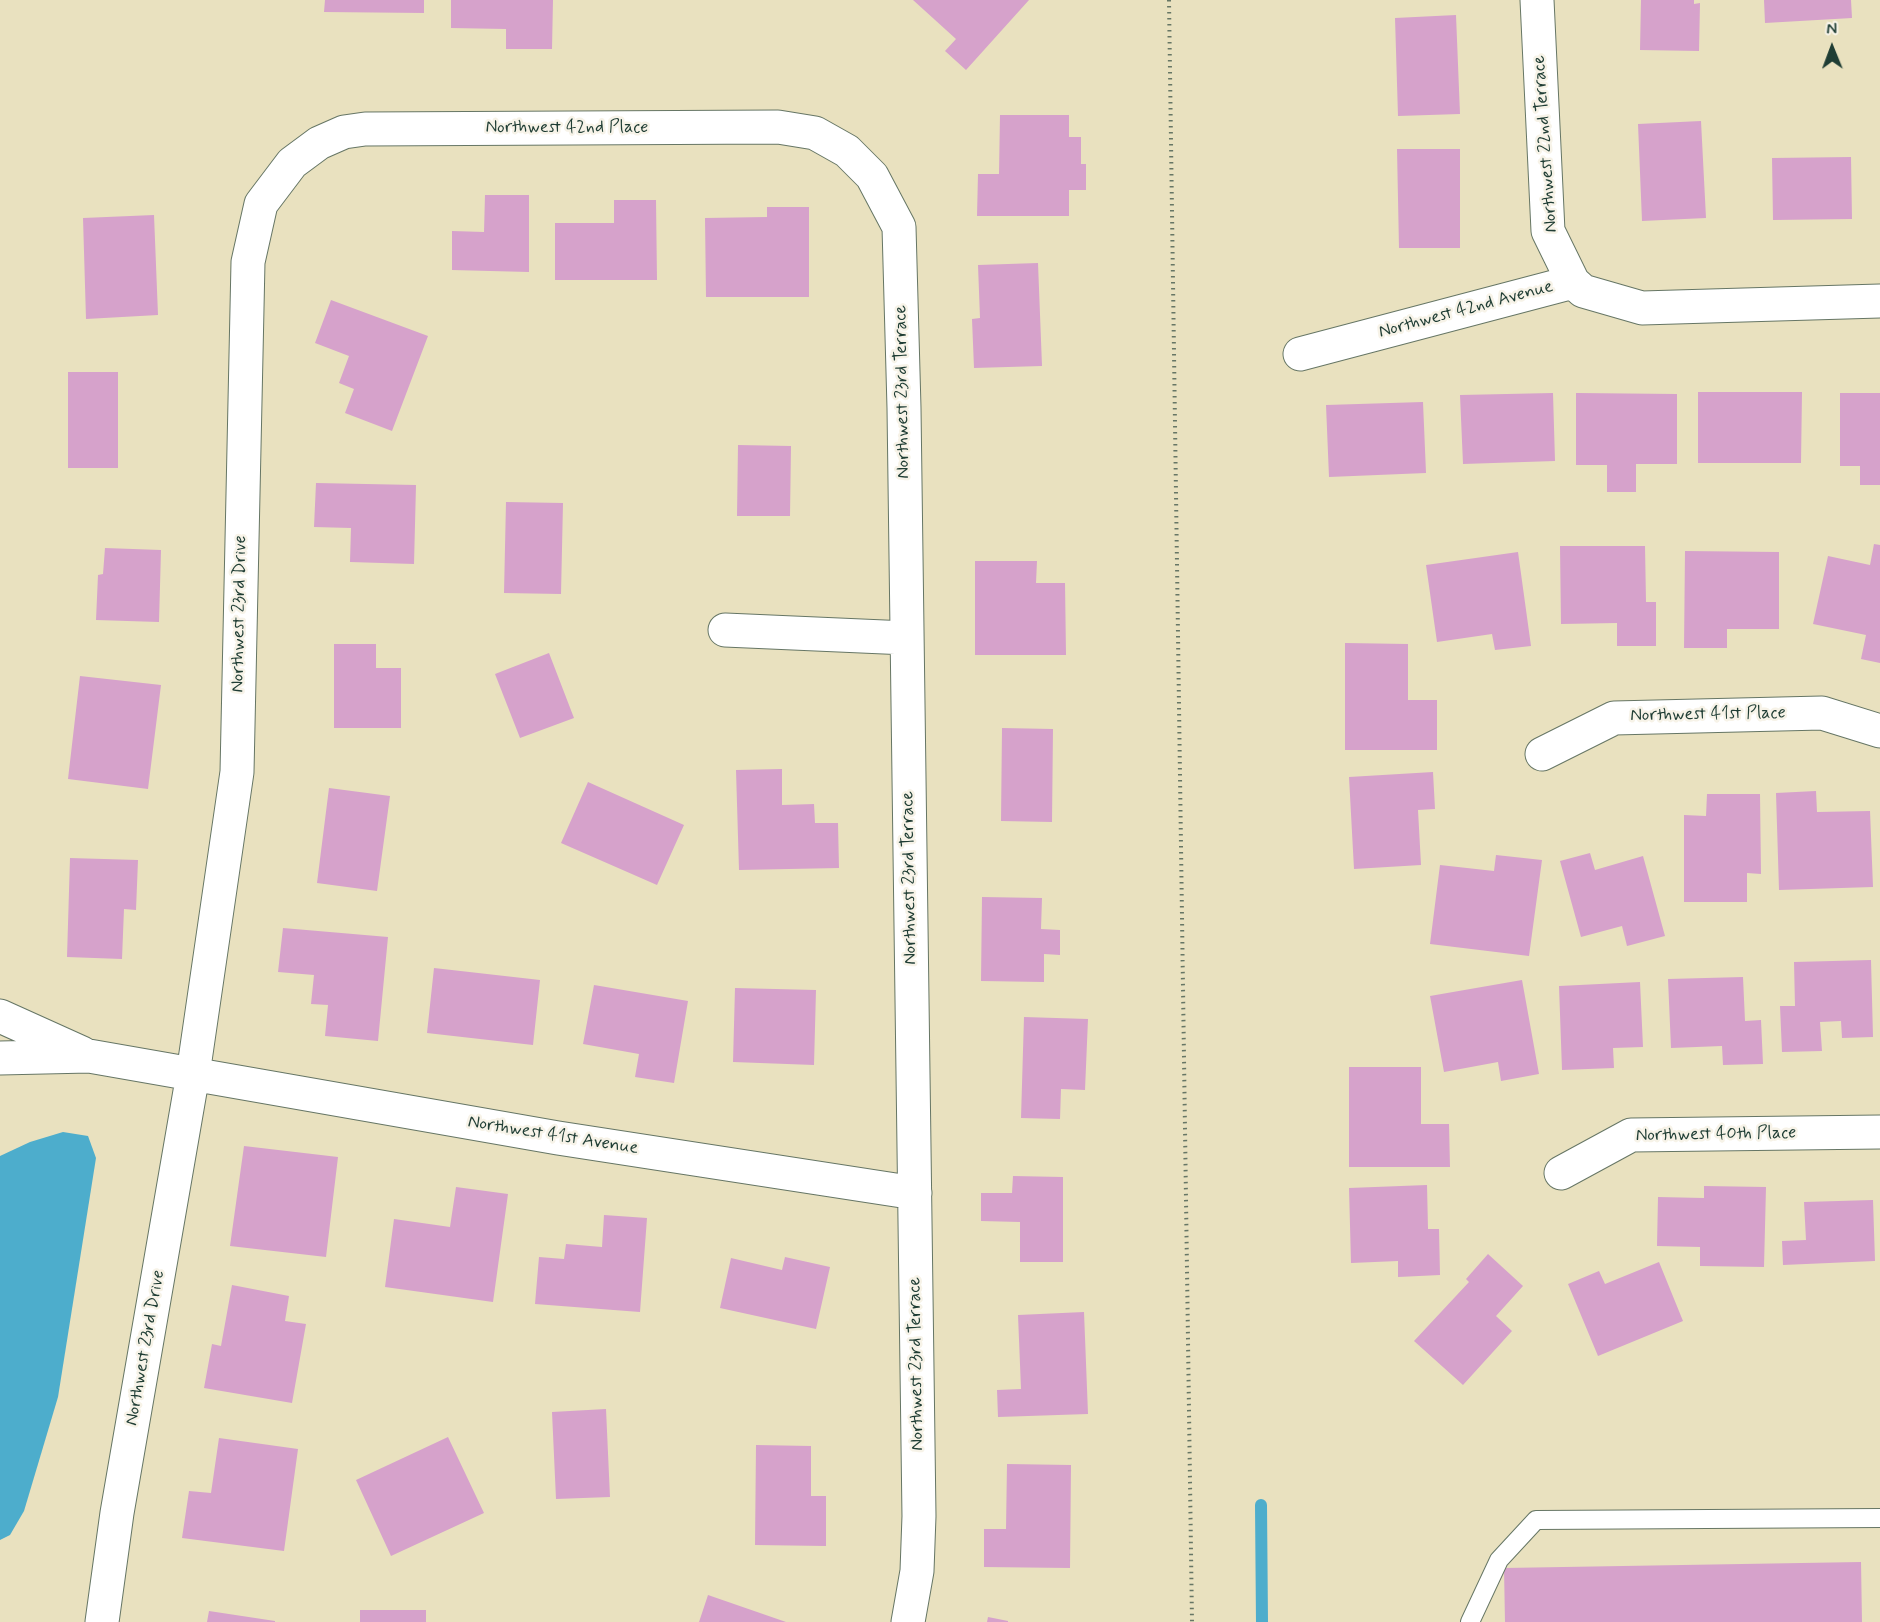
<!DOCTYPE html>
<html>
<head>
<meta charset="utf-8">
<style>
	body { margin:0 }
	#map { position:relative; width:1880px; height:1622px; overflow:hidden; background:#e9e1bf; font-family:Mynerve,sans-serif }
	canvas { display:block }
	.north { position:absolute; left:1802px; top:18px; width:60px; height:60px; -webkit-text-stroke:4px #f7f3e8; paint-order:stroke; rotate:359deg; font-size:16px; font-weight:700; line-height:24px; text-align:center; color:#1f3d34 }
	.north::after { content:''; display:block; margin:auto; width:21px; height:27px; background:#1f3d34; clip-path:polygon(50% 0,100% 100%,50% 72%,0 100%) }
</style>
</head>
<body>
<div id="map">
<canvas width="1880" height="1622"></canvas>
<div class="north">N</div>
</div>
<script>
const c = document.querySelector('canvas').getContext('2d');
c.lineJoin = 'round';
function paint(path, color) { c.fillStyle = color; c.fill(path, 'evenodd'); }
const shape = rows => new Path2D(rows.map(r => 'M' + r).join(''));
function trace(path, color, width, dash) { c.strokeStyle = color; c.lineWidth = width; c.lineCap = dash ? 'butt' : 'round'; c.setLineDash(dash || []); c.stroke(path); }
function write(font, color, halo, rows, align = 'center') {
  c.font = font + ' Mynerve,sans-serif'; c.lineWidth = 5; c.setLineDash([]); c.textBaseline = 'middle'; c.strokeStyle = halo; c.fillStyle = color; for (const [text, x, y, turn = 0] of rows) {
    c.save(); c.translate(x, y); c.rotate((+turn || 0) * Math.PI / 180); c.textAlign = isNaN(turn) ? turn : align; if (halo) c.strokeText(text, 0, 0); c.fillText(text, 0, 0); c.restore();
  }
}
const water = shape([
	[63,1132,88,1136,96,1158,58,1397,24,1511,10,1535,0,1540,0,1156,30,1142]
]);
const stream = shape([
	[1261,1505,1262,1622]
]);
const building = shape([
	[325,0,424,0,424,13,324,12],
	[451,0,553,0,552,49,506,49,506,29,451,28],
	[913,0,1029,0,966,70,945,51,956,39],
	[1641,0,1694,0,1694,4,1700,3,1699,51,1640,50],
	[1764,0,1851,0,1852,18,1765,23],
	[1456,15,1460,114,1398,116,1395,18],
	[1000,115,1069,115,1069,137,1081,137,1081,164,1086,164,1086,190,1069,190,1069,216,977,216,978,174,999,174],
	[1701,121,1706,218,1642,221,1638,124],
	[1397,149,1460,149,1460,248,1399,248],
	[1851,157,1852,219,1773,220,1772,158],
	[485,195,529,195,529,272,452,270,452,231,484,232],
	[614,200,656,200,657,280,555,280,555,223,614,223],
	[767,207,809,207,809,297,706,297,705,218,767,217],
	[154,215,158,315,86,319,83,218],
	[1038,263,1042,366,974,368,972,319,980,318,978,265],
	[331,300,428,336,392,431,345,413,354,389,339,383,349,356,315,343],
	[68,372,118,372,118,468,68,468],
	[1698,392,1802,392,1801,463,1698,463],
	[1553,393,1555,461,1463,464,1460,395],
	[1576,393,1677,394,1677,464,1636,464,1636,492,1607,492,1607,465,1576,465],
	[1840,393,1880,393,1880,485,1860,485,1860,466,1840,466],
	[1423,402,1426,473,1329,477,1326,405],
	[738,445,791,446,790,516,737,516],
	[316,483,416,485,414,564,350,562,351,528,314,527],
	[506,502,563,503,561,594,504,593],
	[1874,544,1880,545,1880,663,1861,659,1866,635,1813,624,1828,556,1870,565],
	[1560,546,1645,546,1646,602,1656,602,1656,646,1617,646,1617,623,1561,624],
	[105,548,161,550,159,622,96,620,98,575,103,574],
	[1685,551,1779,552,1779,629,1727,629,1727,648,1684,648],
	[1518,552,1531,646,1495,650,1492,634,1437,642,1426,565],
	[975,561,1037,561,1036,583,1065,583,1066,655,975,655],
	[1345,643,1408,644,1408,700,1437,700,1437,750,1345,750],
	[334,644,376,644,376,668,401,668,401,728,334,728],
	[549,653,574,718,520,738,495,674],
	[80,676,161,685,148,789,68,779],
	[1002,728,1053,729,1052,822,1001,821],
	[782,769,782,805,814,804,815,823,838,823,839,868,739,870,736,770],
	[1433,772,1435,809,1418,810,1421,865,1354,869,1349,777],
	[588,782,684,825,657,885,561,843],
	[329,788,390,796,377,891,317,883],
	[1816,791,1817,812,1870,811,1873,887,1779,890,1776,793],
	[1707,794,1760,794,1761,874,1747,873,1747,902,1684,902,1684,815,1706,816],
	[1590,853,1595,870,1643,856,1665,936,1627,946,1622,926,1581,937,1560,861],
	[1496,855,1542,860,1529,956,1430,944,1440,865,1494,871],
	[70,858,138,860,136,910,124,909,122,959,67,957],
	[982,897,1042,898,1041,929,1060,930,1060,955,1044,954,1044,982,981,981],
	[283,928,388,937,378,1041,325,1036,328,1005,311,1004,314,975,278,972],
	[1871,960,1873,1037,1842,1038,1841,1021,1820,1022,1822,1051,1782,1052,1780,1006,1795,1006,1794,962],
	[434,968,540,980,533,1045,427,1033],
	[1743,977,1745,1021,1761,1020,1763,1064,1723,1065,1722,1046,1671,1048,1668,979],
	[1522,980,1539,1074,1501,1081,1498,1062,1444,1072,1430,996],
	[1640,982,1643,1047,1613,1048,1614,1068,1562,1070,1559,986],
	[594,985,688,1001,674,1083,635,1077,639,1054,583,1044],
	[735,988,816,990,814,1065,733,1062],
	[1024,1017,1088,1019,1085,1090,1061,1089,1060,1119,1021,1118],
	[1349,1067,1421,1067,1421,1124,1449,1124,1450,1167,1349,1167],
	[244,1146,338,1157,326,1257,230,1246],
	[1013,1176,1063,1177,1063,1262,1020,1262,1020,1222,981,1221,981,1193,1012,1193],
	[1427,1185,1428,1229,1439,1229,1440,1275,1398,1277,1398,1261,1351,1263,1349,1188],
	[1704,1186,1766,1187,1764,1267,1700,1266,1700,1247,1657,1246,1658,1197,1704,1198],
	[456,1187,508,1194,493,1302,385,1287,394,1219,450,1227],
	[1873,1200,1875,1261,1783,1265,1782,1241,1806,1240,1804,1202],
	[604,1215,647,1218,640,1312,535,1304,539,1257,564,1259,566,1244,602,1247],
	[1488,1254,1523,1286,1496,1316,1512,1331,1463,1385,1414,1341,1469,1282,1466,1279],
	[785,1257,830,1267,816,1329,720,1308,731,1258,782,1270],
	[1659,1262,1683,1321,1598,1356,1568,1284,1599,1271,1605,1284],
	[232,1285,289,1296,285,1321,306,1324,292,1403,204,1388,212,1344,221,1346],
	[1084,1312,1088,1414,998,1417,997,1390,1021,1389,1018,1315],
	[606,1409,610,1497,556,1499,552,1412],
	[448,1437,484,1513,391,1556,356,1480],
	[219,1438,298,1449,284,1551,182,1538,189,1491,211,1493],
	[756,1445,811,1446,811,1496,826,1496,826,1546,755,1545],
	[1007,1464,1071,1465,1070,1568,984,1567,984,1529,1006,1529],
	[1861,1562,1862,1622,1505,1622,1504,1568],
	[708,1595,786,1622,699,1622],
	[360,1610,426,1610,426,1622,360,1622],
	[209,1611,275,1621,275,1622,207,1622],
	[988,1617,1008,1621,1008,1622,987,1622]
]);
const path = shape([
	[1169,0,1192,1622]
]);
const lane = shape([
	[1470,1622,1499,1560,1536,1520,1880,1518]
]);
const street = shape([
	[1537,0,1548,231,1573,282,1583,291,1642,308,1880,301],
	[1300,354,1573,282],
	[725,630,907,638],
	[1542,754,1614,718,1822,713,1880,731],
	[0,1016,82,1053],
	[0,1058,89,1056,558,1138,915,1193],
	[1561,1173,1631,1135,1880,1132],
	[102,1622,117,1513,193,1074,237,772,248,262,261,204,292,163,319,143,344,132,365,129,778,127,815,133,847,151,872,176,899,227,904,408,919,1516,917,1571,908,1622]
]);
const streetNames = [
	["Northwest 42nd Place",567,128],
	["Northwest 22nd Terrace",1546,144,-94],
	["Northwest 42nd Avenue",1466,310,-15],
	["Northwest 23rd Terrace",903,392,-91],
	["Northwest 23rd Drive",240,614,-89],
	["Northwest 41st Place",1708,715,-1],
	["Northwest 23rd Terrace",910,878,-91],
	["Northwest 40th Place",1716,1135,-1],
	["Northwest 41st Avenue",553,1136,9],
	["Northwest 23rd Drive",146,1348,-80],
	["Northwest 23rd Terrace",917,1364,-91]
];
paint(water, '#4dadcc');
trace(stream, '#4dadcc', 12);
paint(building, '#d6a2cb');
trace(lane, '#667665', 20);
trace(street, '#667665', 35);
trace(path, '#667665', 4, [1.5, 4.5]);
trace(lane, '#fff', 18);
trace(street, '#fff', 33);
write('18px', '#1f3d34', '#f7f3e8', streetNames);
</script>
</body>
</html>
